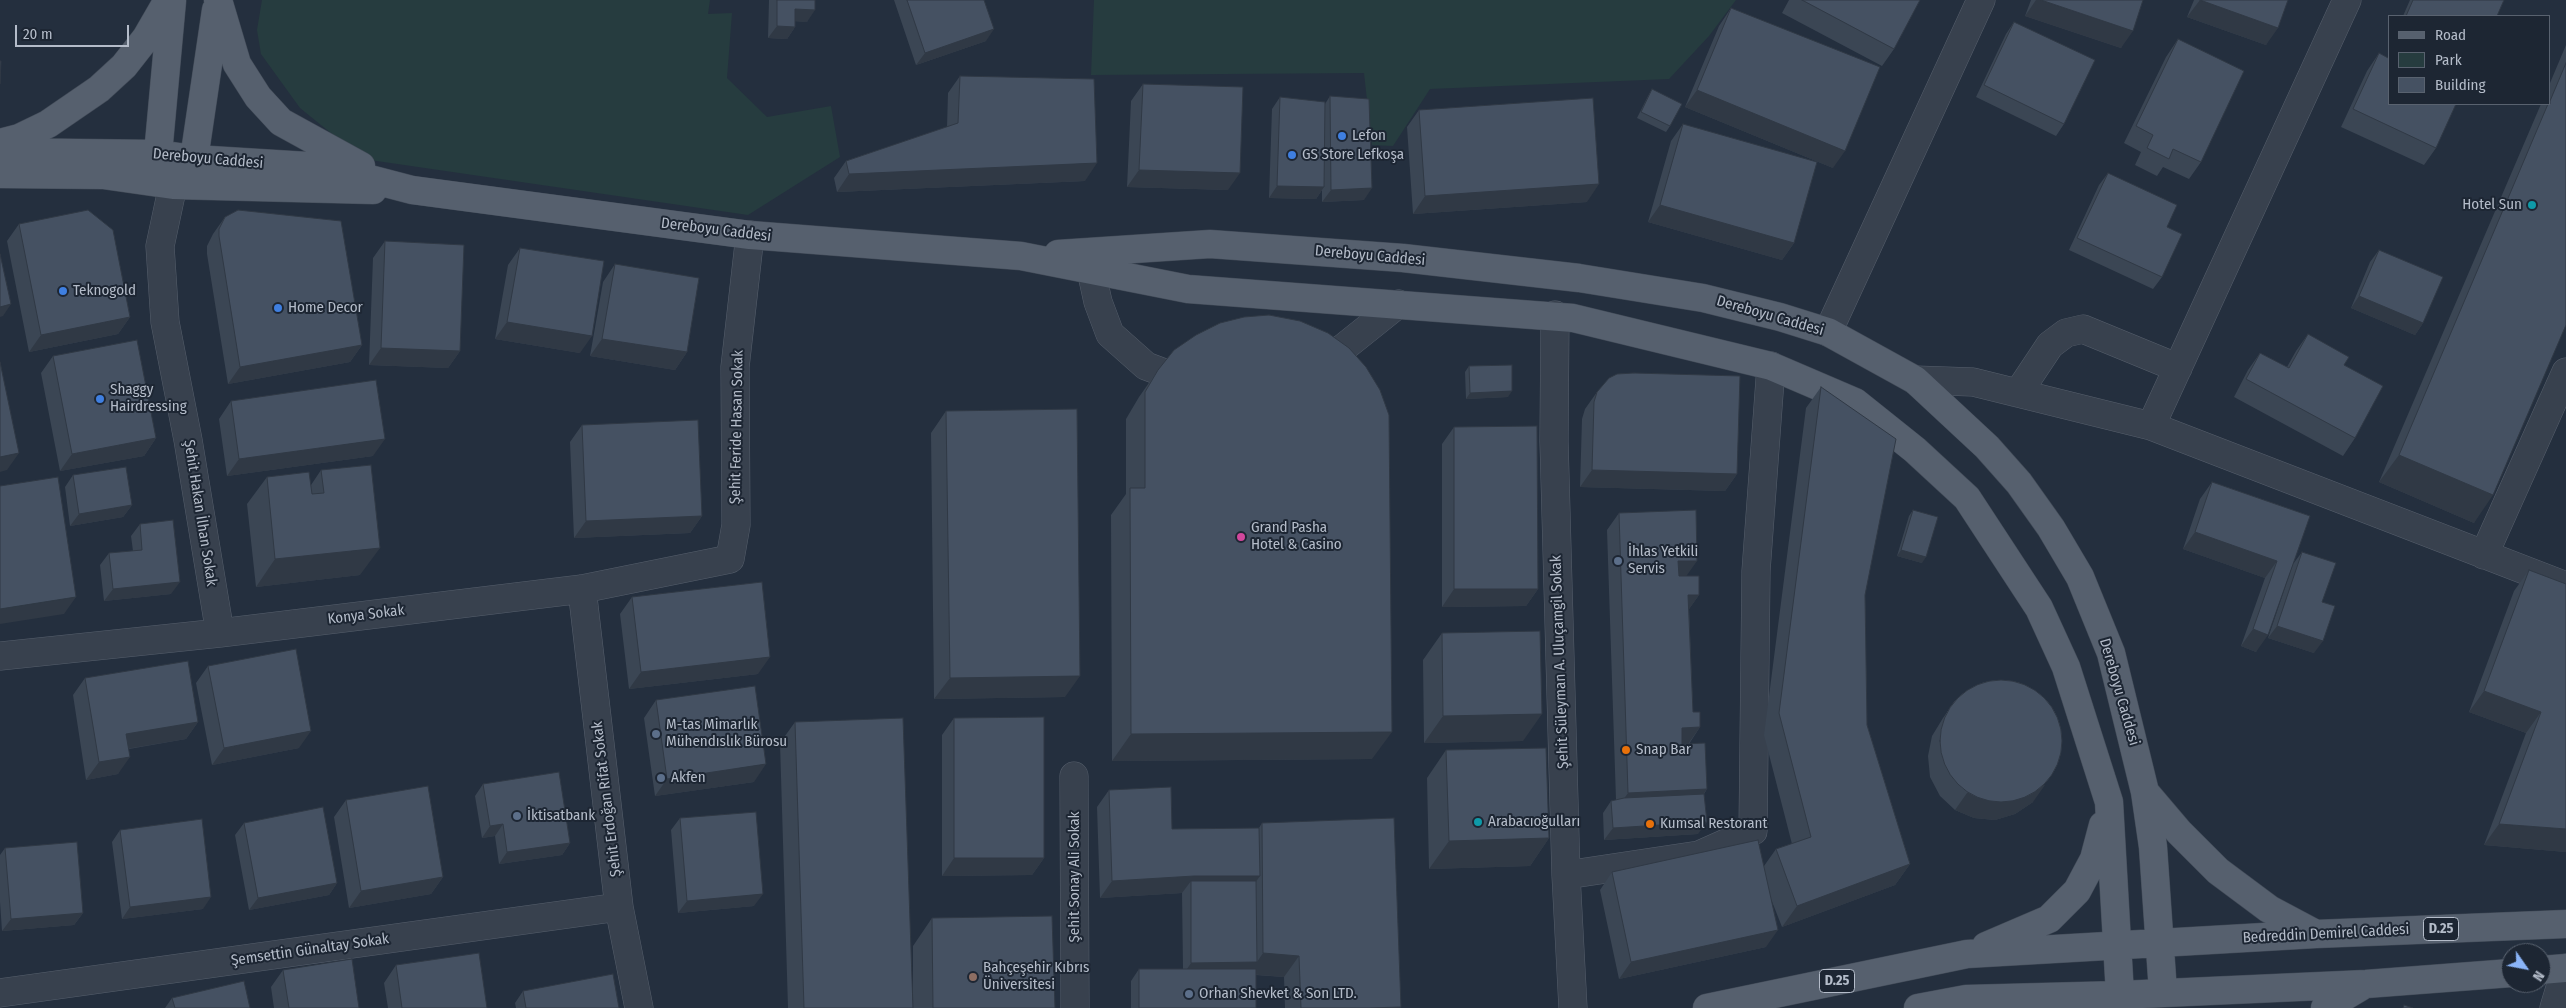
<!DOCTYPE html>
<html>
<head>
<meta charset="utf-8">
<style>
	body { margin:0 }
	#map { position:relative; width:2566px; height:1008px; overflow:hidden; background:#242f3e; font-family:"Fira Sans Condensed",sans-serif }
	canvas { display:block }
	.legend { position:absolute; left:2388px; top:15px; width:162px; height:90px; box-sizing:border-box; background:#1d2633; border:1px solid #59626f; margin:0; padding:6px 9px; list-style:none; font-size:15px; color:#b4bcc9 }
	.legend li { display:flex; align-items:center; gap:10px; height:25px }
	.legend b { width:25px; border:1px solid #59626f }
	.north { position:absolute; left:2501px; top:943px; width:50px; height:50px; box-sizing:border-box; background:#1d2633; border:1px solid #59626f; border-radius:50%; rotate:123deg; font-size:14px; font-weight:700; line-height:20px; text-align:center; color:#b4bcc9 }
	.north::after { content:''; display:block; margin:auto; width:18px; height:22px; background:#8ab4f8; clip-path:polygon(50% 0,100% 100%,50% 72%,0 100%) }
	.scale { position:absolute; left:15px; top:25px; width:114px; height:22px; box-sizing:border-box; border:2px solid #b4bcc9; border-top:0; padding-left:6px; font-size:15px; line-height:18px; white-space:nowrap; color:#b4bcc9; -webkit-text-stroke:4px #1d2633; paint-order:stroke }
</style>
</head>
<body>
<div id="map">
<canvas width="2566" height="1008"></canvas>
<ul class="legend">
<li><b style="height:6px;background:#56606e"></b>Road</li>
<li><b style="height:14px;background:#263c3f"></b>Park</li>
<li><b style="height:14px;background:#455162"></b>Building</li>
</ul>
<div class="north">N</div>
<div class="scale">20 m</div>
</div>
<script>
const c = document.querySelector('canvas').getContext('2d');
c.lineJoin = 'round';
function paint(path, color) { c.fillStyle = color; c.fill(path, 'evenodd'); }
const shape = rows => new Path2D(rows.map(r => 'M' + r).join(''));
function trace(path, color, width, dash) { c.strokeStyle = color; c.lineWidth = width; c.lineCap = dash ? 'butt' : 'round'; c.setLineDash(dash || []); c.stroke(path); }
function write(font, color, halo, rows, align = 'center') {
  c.font = font + ' "Fira Sans Condensed",sans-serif'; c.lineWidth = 4; c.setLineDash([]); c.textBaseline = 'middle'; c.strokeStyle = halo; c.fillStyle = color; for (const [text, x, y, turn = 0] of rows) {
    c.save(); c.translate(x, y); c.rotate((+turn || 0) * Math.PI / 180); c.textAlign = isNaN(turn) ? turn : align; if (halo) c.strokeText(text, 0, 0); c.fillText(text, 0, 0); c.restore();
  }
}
const green = shape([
	[262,0,710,0,708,14,732,13,727,78,767,117,831,106,840,157,748,215,363,159,300,108,261,54,257,30],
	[1094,0,1736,0,1709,36,1669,79,1430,89,1393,146,1372,145,1364,73,1091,75]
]);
const minor = shape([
	[173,185,160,246,165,322,188,440,220,633],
	[1091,270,1098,302,1110,334,1146,366,1194,384],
	[1555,315,1554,441,1566,875,1573,1008],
	[1828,332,1981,0],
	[1316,366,1328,360,1398,304],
	[1915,380,1973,382,2151,426,2566,586],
	[2018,393,2050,345,2066,333,2083,329,2178,368],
	[2151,426,2347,0],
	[2484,555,2566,372],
	[582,589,619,907,639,1008],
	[0,656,220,633,582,589,730,559,736,525,735,367,750,235],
	[1074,776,1075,1008],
	[1566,875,1699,855,1753,831,1756,571,1771,366],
	[0,993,619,907],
	[2554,1008,2566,968]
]);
const major = shape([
	[218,0,237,64,258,97,281,122,361,166],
	[0,143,19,138,48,124,99,89,124,66,146,38,168,0],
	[0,152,158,154,194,159,324,167,412,190,750,235,1021,256,1188,289,1573,318,1771,366,1855,402,1915,450,1967,498,2039,608,2066,667,2109,802,2120,995],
	[194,159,216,10],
	[166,170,158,154,172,1],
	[0,174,103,175,173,185,373,190],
	[1058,254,1210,244,1403,258,1579,278,1703,298,1780,317,1828,332,1915,380,1987,447,2019,483,2051,528,2080,577,2111,653,2145,792,2153,847,2163,992],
	[2145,792,2179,832,2218,871,2269,909,2316,934],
	[1986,946,2049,919,2077,891,2094,859,2103,825],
	[2541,970,2566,968],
	[1707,1008,1967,954,2316,934,2566,924],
	[1918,1008,1966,999,2120,995,2366,984,2511,973],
	[2325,1008,2362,986]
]);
const wall = shape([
	[769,0,815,0,807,22,795,21,795,27,787,39,768,38],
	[894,0,984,0,986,41,916,65],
	[1789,0,1920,0,1894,49,1882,66,1782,13],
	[2031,0,2143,0,2121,48,2025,16],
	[2194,0,2288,0,2266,45,2187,17],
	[2410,0,2504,0,2497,16,2403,16],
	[1731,8,1833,168,1685,107,1719,26],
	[2014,22,2064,124,2056,136,1976,97,2006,34],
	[2178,39,2201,162,2189,179,2163,167,2157,176,2135,165,2141,152,2124,143,2166,57],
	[2566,45,2566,325,2474,523,2379,482,2541,104,2550,104,2550,83],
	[2379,53,2436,148,2424,165,2341,127,2367,71],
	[960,76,1085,181,837,192,834,178,846,161,947,127,948,93],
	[1143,84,1228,190,1127,187,1131,101],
	[1652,89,1670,126,1666,132,1637,118,1648,96],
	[1330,96,1364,200,1322,202,1322,190,1316,199,1269,198,1272,109,1280,97,1325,104],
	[1419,110,1587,202,1413,214,1407,127],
	[1683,124,1794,243,1782,260,1648,222,1671,141],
	[2108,173,2167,227,2162,277,2153,289,2069,250,2099,185],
	[225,217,362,345,350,362,228,384,207,254,207,246,213,234],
	[19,224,130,317,118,334,29,352,7,241],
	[385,241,460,351,448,368,369,365,373,258],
	[520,248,580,353,495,339,508,265],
	[2379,250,2423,323,2415,335,2351,308,2370,262],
	[615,264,687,352,675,370,590,356,603,282],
	[2308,334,2344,365,2355,438,2343,456,2234,397,2248,370,2260,353,2287,367,2296,351],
	[53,356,156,438,144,456,60,471,41,373],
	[1469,366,1508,397,1466,399,1465,372],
	[1158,370,1372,759,1112,761,1111,515,1126,494,1126,419,1139,397],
	[1821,387,1865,595,1867,725,1910,864,1895,885,1782,927,1771,899,1766,947,1619,979,1600,890,1612,872,1764,866,1776,849,1792,844,1764,735,1806,408],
	[1597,392,1737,474,1725,491,1580,487,1582,419,1585,409],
	[231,401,373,456,227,476,219,419],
	[946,411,1065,697,934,699,931,433],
	[582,425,702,516,690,533,574,538,570,442],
	[1454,427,1538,589,1526,606,1442,607,1442,444],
	[321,470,360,575,256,587,247,504,267,477,311,485],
	[73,475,132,505,123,517,70,526,65,487],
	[2212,482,2310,516,2256,652,2241,646,2265,578,2183,549,2200,499],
	[1913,510,1922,563,1897,556,1909,516],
	[1619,513,1686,576,1699,595,1689,609,1693,712,1700,727,1689,744,1707,789,1704,794,1698,834,1604,840,1603,813,1611,801,1616,800,1607,530],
	[140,524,171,594,104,601,100,565,109,553,133,551,131,536],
	[2302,552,2322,602,2314,653,2268,638,2293,564],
	[2529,570,2566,852,2484,845,2526,733,2469,712,2514,591],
	[632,597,758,674,629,689,620,614],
	[1442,633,1523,741,1424,743,1423,660],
	[208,666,299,748,212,765,196,683],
	[85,678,198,722,186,739,129,749,118,774,86,780,73,695],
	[656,700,754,782,655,796,644,718],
	[1955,701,2033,802,2015,814,1995,820,1974,818,1955,810,1940,796,1930,777,1928,756,1932,736,1943,718],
	[954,718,1044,858,1032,875,942,876,942,735],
	[795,722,913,1008,788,1008,780,743],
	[1446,750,1549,838,1530,866,1429,869,1427,778],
	[483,784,570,843,562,855,499,864,495,836,482,838,475,796],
	[1109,790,1172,829,1259,828,1262,823,1401,1007,1400,1008,1285,1008,1284,977,1256,975,1256,1008,1131,1008,1131,981,1139,969,1183,969,1182,893,1100,898,1097,807],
	[346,800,443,877,431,894,349,908,334,817],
	[680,818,754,906,678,913,671,830],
	[244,823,337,883,329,895,249,910,235,835],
	[120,830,203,909,122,919,112,842],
	[5,848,83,913,74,925,2,931,0,902,0,855],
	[932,918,1055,1008,913,1008,913,946],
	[396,965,487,1008,388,1008,384,983],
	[283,970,359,1008,274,1008,271,987],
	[523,991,619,1008,516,1008,515,1003],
	[172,998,250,1008,165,1008]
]);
const shadedWall = shape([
	[2036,0,2041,0,2133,31,2121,48,2025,16],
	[2200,0,2278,28,2266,45,2187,17],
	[795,9,815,10,807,22,787,21],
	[777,26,795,27,787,39,768,38],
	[994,29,986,41,916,65,925,53],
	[1697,90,1845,151,1833,168,1685,107],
	[1097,163,1085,181,837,192,849,174],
	[1139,170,1240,173,1228,190,1127,187],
	[1599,184,1587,202,1413,214,1425,196],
	[1277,186,1324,187,1316,199,1269,198],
	[1372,188,1364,200,1322,202,1331,190],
	[1660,205,1794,243,1782,260,1648,222],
	[2359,296,2423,323,2415,335,2351,308],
	[11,304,3,316,0,317,0,307],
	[130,317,118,334,29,352,41,335],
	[507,322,592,336,580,353,495,339],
	[602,339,687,352,675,370,590,356],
	[362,345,350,362,228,384,240,367],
	[381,348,460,351,448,368,369,365],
	[1512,391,1508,397,1466,399,1470,393],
	[156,438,144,456,60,471,72,454],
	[385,439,373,456,227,476,239,459],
	[19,453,7,470,0,472,0,457],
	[2399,455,2493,495,2474,523,2379,482],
	[1592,470,1737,474,1725,491,1580,487],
	[132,505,123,517,70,526,79,514],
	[702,516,690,533,574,538,586,521],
	[2195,532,2277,561,2265,578,2183,549],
	[380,548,360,575,256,587,275,559],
	[1901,550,1926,557,1922,563,1897,556],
	[1678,561,1697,561,1685,578,1666,578],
	[180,582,171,594,104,601,113,589],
	[1454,589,1538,589,1526,606,1442,607],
	[1688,595,1699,595,1687,612],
	[76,597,64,614,0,624,0,609],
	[2277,626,2323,641,2314,653,2268,638],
	[2253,629,2268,635,2256,652,2241,646],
	[770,657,758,674,629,689,641,672],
	[1080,676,1065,697,934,699,950,678],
	[2484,691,2541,712,2526,733,2469,712],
	[1542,714,1523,741,1424,743,1443,716],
	[198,722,186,739,114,751,126,734],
	[1700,727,1688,744,1670,745,1682,728],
	[311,731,299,748,212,765,224,748],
	[1392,732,1372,759,1112,761,1131,734],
	[130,757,118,774,86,780,99,762],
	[766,764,754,782,655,796,667,779],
	[2045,785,2033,802,2015,814,1995,820,1974,818,1955,810,1967,793],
	[1707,789,1695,806,1616,810,1628,793],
	[1707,822,1698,834,1604,840,1613,828],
	[503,824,495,836,482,838,490,826],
	[2499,824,2566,829,2566,852,2484,845],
	[1549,838,1530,866,1429,869,1449,841],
	[570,843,562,855,499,864,507,852],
	[954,858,1044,858,1032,875,942,876],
	[1910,864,1895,885,1782,927,1797,906],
	[1194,876,1260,876,1248,893,1191,881,1182,893,1100,898,1112,881],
	[443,877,431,894,349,908,361,891],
	[337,883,329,895,249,910,258,898],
	[763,894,754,906,678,913,687,901],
	[211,897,203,909,122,919,130,907],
	[83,913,74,925,2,931,11,919],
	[1778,930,1766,947,1619,979,1631,962],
	[1263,953,1299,956,1284,977,1248,974,1183,975,1191,963,1257,962],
	[1401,1007,1400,1008,1369,1008]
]);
const building = shape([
	[777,0,815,0,815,10,795,9,795,27,777,26,777,0],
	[907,0,984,0,994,29,925,53,907,0],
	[1802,0,1920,0,1894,49,1802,0],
	[2041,0,2143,0,2133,31,2041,0],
	[2200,0,2288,0,2278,28,2200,0],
	[2413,0,2504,0,2497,16,2406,16,2413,0],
	[1731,8,1880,67,1845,151,1697,90,1731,8],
	[2014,22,2095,60,2064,124,1984,85,2014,22],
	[2178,39,2244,71,2201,162,2173,149,2169,159,2147,148,2153,135,2136,126,2178,39],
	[2379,53,2390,59,2390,104,2456,104,2436,148,2353,109,2379,53],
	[0,61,1,61,0,84,0,61],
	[2566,63,2566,325,2493,495,2399,455,2548,104,2550,104,2550,101,2566,63],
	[960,76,1094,79,1097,163,849,174,846,161,958,123,960,76],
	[1143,84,1243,87,1240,173,1139,170,1143,84],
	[1652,89,1682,104,1670,126,1641,112,1652,89],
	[1330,96,1369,99,1372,188,1331,190,1330,96],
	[1280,97,1325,102,1324,187,1277,186,1280,97],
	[1593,98,1599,184,1425,196,1419,110,1593,98],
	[1683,124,1817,162,1794,243,1660,205,1683,124],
	[2108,173,2177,205,2167,227,2182,234,2162,277,2077,238,2108,173],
	[88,210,113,230,130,317,41,335,19,224,88,210],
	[238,210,341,221,362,345,240,367,219,236,219,229,225,217,238,210],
	[385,241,464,245,460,351,381,348,385,241],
	[520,248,604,261,592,336,507,322,520,248],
	[2379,250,2443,277,2423,323,2359,296,2379,250],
	[0,254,11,304,0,307,0,254],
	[615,264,699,278,687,352,602,339,615,264],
	[1269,315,1300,321,1328,333,1349,348,1366,367,1380,390,1389,415,1392,732,1131,734,1130,488,1145,488,1145,392,1158,370,1174,350,1196,335,1220,323,1244,317,1269,315],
	[2308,334,2349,357,2344,365,2383,386,2355,438,2246,379,2260,353,2289,368,2308,334],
	[137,340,156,438,72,454,53,356,137,340],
	[0,362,19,453,0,457,0,362],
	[1512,365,1512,391,1470,393,1469,366,1512,365],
	[1634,373,1740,376,1737,474,1592,470,1594,402,1597,392,1609,378,1617,374,1634,373],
	[376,380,385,439,239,459,231,401,376,380],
	[1821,387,1896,439,1865,595,1867,725,1910,864,1797,906,1776,849,1811,837,1779,713,1821,387],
	[1077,409,1080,676,950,678,946,411,1077,409],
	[698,420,702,516,586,521,582,425,698,420],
	[1537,426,1538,589,1454,589,1454,427,1537,426],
	[371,465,380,548,275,559,267,477,309,472,312,494,324,493,321,470,371,465],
	[126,467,132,505,79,514,73,475,126,467],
	[58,477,76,597,0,609,0,486,58,477],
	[2212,482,2310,516,2268,635,2253,629,2277,561,2195,532,2212,482],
	[1696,510,1697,561,1678,561,1679,576,1699,576,1699,595,1688,595,1693,712,1700,712,1700,727,1682,728,1682,744,1705,743,1707,789,1628,793,1619,513,1696,510],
	[1913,510,1938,517,1926,557,1901,550,1913,510],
	[173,520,180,582,113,589,109,553,142,550,140,524,173,520],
	[2302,552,2336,563,2322,602,2335,606,2323,641,2277,626,2302,552],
	[2529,570,2566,584,2566,829,2499,824,2541,712,2484,691,2529,570],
	[762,582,770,657,641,672,632,597,762,582],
	[1540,631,1542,714,1443,716,1442,633,1540,631],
	[296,649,311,731,224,748,208,666,296,649],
	[188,661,198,722,126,734,130,757,99,762,85,678,188,661],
	'1940 741a61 61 0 1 1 122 0a61 61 0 1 1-122 0Z',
	[755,686,766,764,667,779,656,700,755,686],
	[1044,717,1044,858,954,858,954,718,1044,717],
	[903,718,913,1008,804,1008,795,722,903,718],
	[1546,748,1549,838,1449,841,1446,750,1546,748],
	[559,772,570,843,507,852,503,824,490,826,483,784,559,772],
	[428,786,443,877,361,891,346,800,428,786],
	[1171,787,1172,829,1259,828,1260,876,1194,876,1112,881,1109,790,1171,787],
	[1704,794,1707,822,1613,828,1611,801,1624,798,1704,794],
	[323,807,337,883,258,898,244,823,323,807],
	[756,812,763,894,687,901,680,818,756,812],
	[1394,818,1401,1007,1369,1008,1301,1008,1299,956,1263,953,1262,823,1394,818],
	[202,819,211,897,130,907,120,830,202,819],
	[1758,840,1778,930,1631,962,1612,872,1758,840],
	[77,842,83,913,11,919,5,848,77,842],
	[1191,881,1256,881,1257,962,1191,963,1191,881],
	[1052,916,1055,1008,933,1008,932,918,1052,916],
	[479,953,487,1008,402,1008,396,965,479,953],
	[352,959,359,1008,289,1008,283,970,352,959],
	[1139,969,1256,969,1256,1008,1139,1008,1139,969],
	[613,974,619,1008,526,1008,523,991,613,974],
	[244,981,250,1008,175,1008,172,998,244,981],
	[2404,1005,2413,1008,2403,1008,2404,1005]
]);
const markers = [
	[1342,136,5,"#3f7fe0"],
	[1292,155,5,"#3f7fe0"],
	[2532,205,5,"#0f9aa8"],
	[63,291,5,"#3f7fe0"],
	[278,308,5,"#3f7fe0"],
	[100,399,5,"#3f7fe0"],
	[1241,537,5,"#d1479c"],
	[1618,561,5,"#5c6f8a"],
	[656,734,5,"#5c6f8a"],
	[1626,750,5,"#e8710a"],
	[661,778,5,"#5c6f8a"],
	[517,816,5,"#5c6f8a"],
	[1478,822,5,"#0f9aa8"],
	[1650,824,5,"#e8710a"],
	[973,977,5,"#8d6e63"],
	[1189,994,5,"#5c6f8a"]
];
const shields = [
	[2441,929,35],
	[1837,981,35]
];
const shieldNames = [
	["D.25",2441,929],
	["D.25",1837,981]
];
const poiNames = [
	["Lefon",1352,136],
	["GS Store Lefkoşa",1302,155],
	["Hotel Sun",2522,205,"right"],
	["Teknogold",73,291],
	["Home Decor",288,308],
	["Shaggy",110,390],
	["Hairdressing",110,407],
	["Grand Pasha",1251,528],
	["Hotel & Casino",1251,545],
	["İhlas Yetkili",1628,552],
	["Servis",1628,569],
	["M-tas Mimarlık",666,725],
	["Mühendıslık Bürosu",666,742],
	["Snap Bar",1636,750],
	["Akfen",671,778],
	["İktisatbank",527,816],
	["Arabacıoğulları",1488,822],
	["Kumsal Restorant",1660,824],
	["Bahçeşehir Kıbrıs",983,968],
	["Üniversitesi",983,985],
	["Orhan Shevket & Son LTD.",1199,994]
];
const streetNames = [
	["Dereboyu Caddesi",208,159,5],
	["Dereboyu Caddesi",716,230,7],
	["Dereboyu Caddesi",1370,256,5],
	["Dereboyu Caddesi",1770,316,16],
	["Şehit Feride Hasan Sokak",737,427,-89],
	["Şehit Hakan İlhan Sokak",200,513,81],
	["Konya Sokak",366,615,-7],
	["Şehit Süleyman A. Uluçamgil Sokak",1560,662,-92],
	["Dereboyu Caddesi",2119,692,74],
	["Şehit Erdoğan Rifat Sokak",607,799,-97],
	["Şehit Sonay Ali Sokak",1075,877,-90],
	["Bedreddin Demirel Caddesi",2326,934,-3],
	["Şemsettin Günaltay Sokak",310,950,-8]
];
paint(green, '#263c3f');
trace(minor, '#565f6c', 29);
trace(major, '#414a57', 29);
trace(minor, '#38414e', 28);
trace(major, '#56606e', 28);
paint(wall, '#3b4654');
paint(shadedWall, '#303945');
paint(building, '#455162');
trace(building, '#303945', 1);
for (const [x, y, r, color] of markers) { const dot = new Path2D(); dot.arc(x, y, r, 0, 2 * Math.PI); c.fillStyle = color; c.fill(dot); trace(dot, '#1d2633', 2); }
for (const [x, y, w] of shields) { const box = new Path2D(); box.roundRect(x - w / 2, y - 11.5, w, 23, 4); c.fillStyle = '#1d2633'; c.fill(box); trace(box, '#b4bcc9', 1); }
write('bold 14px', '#b4bcc9', null, shieldNames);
write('15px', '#b4bcc9', '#1d2633', poiNames, 'left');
write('15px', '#b4bcc9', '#1d2633', streetNames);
</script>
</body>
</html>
